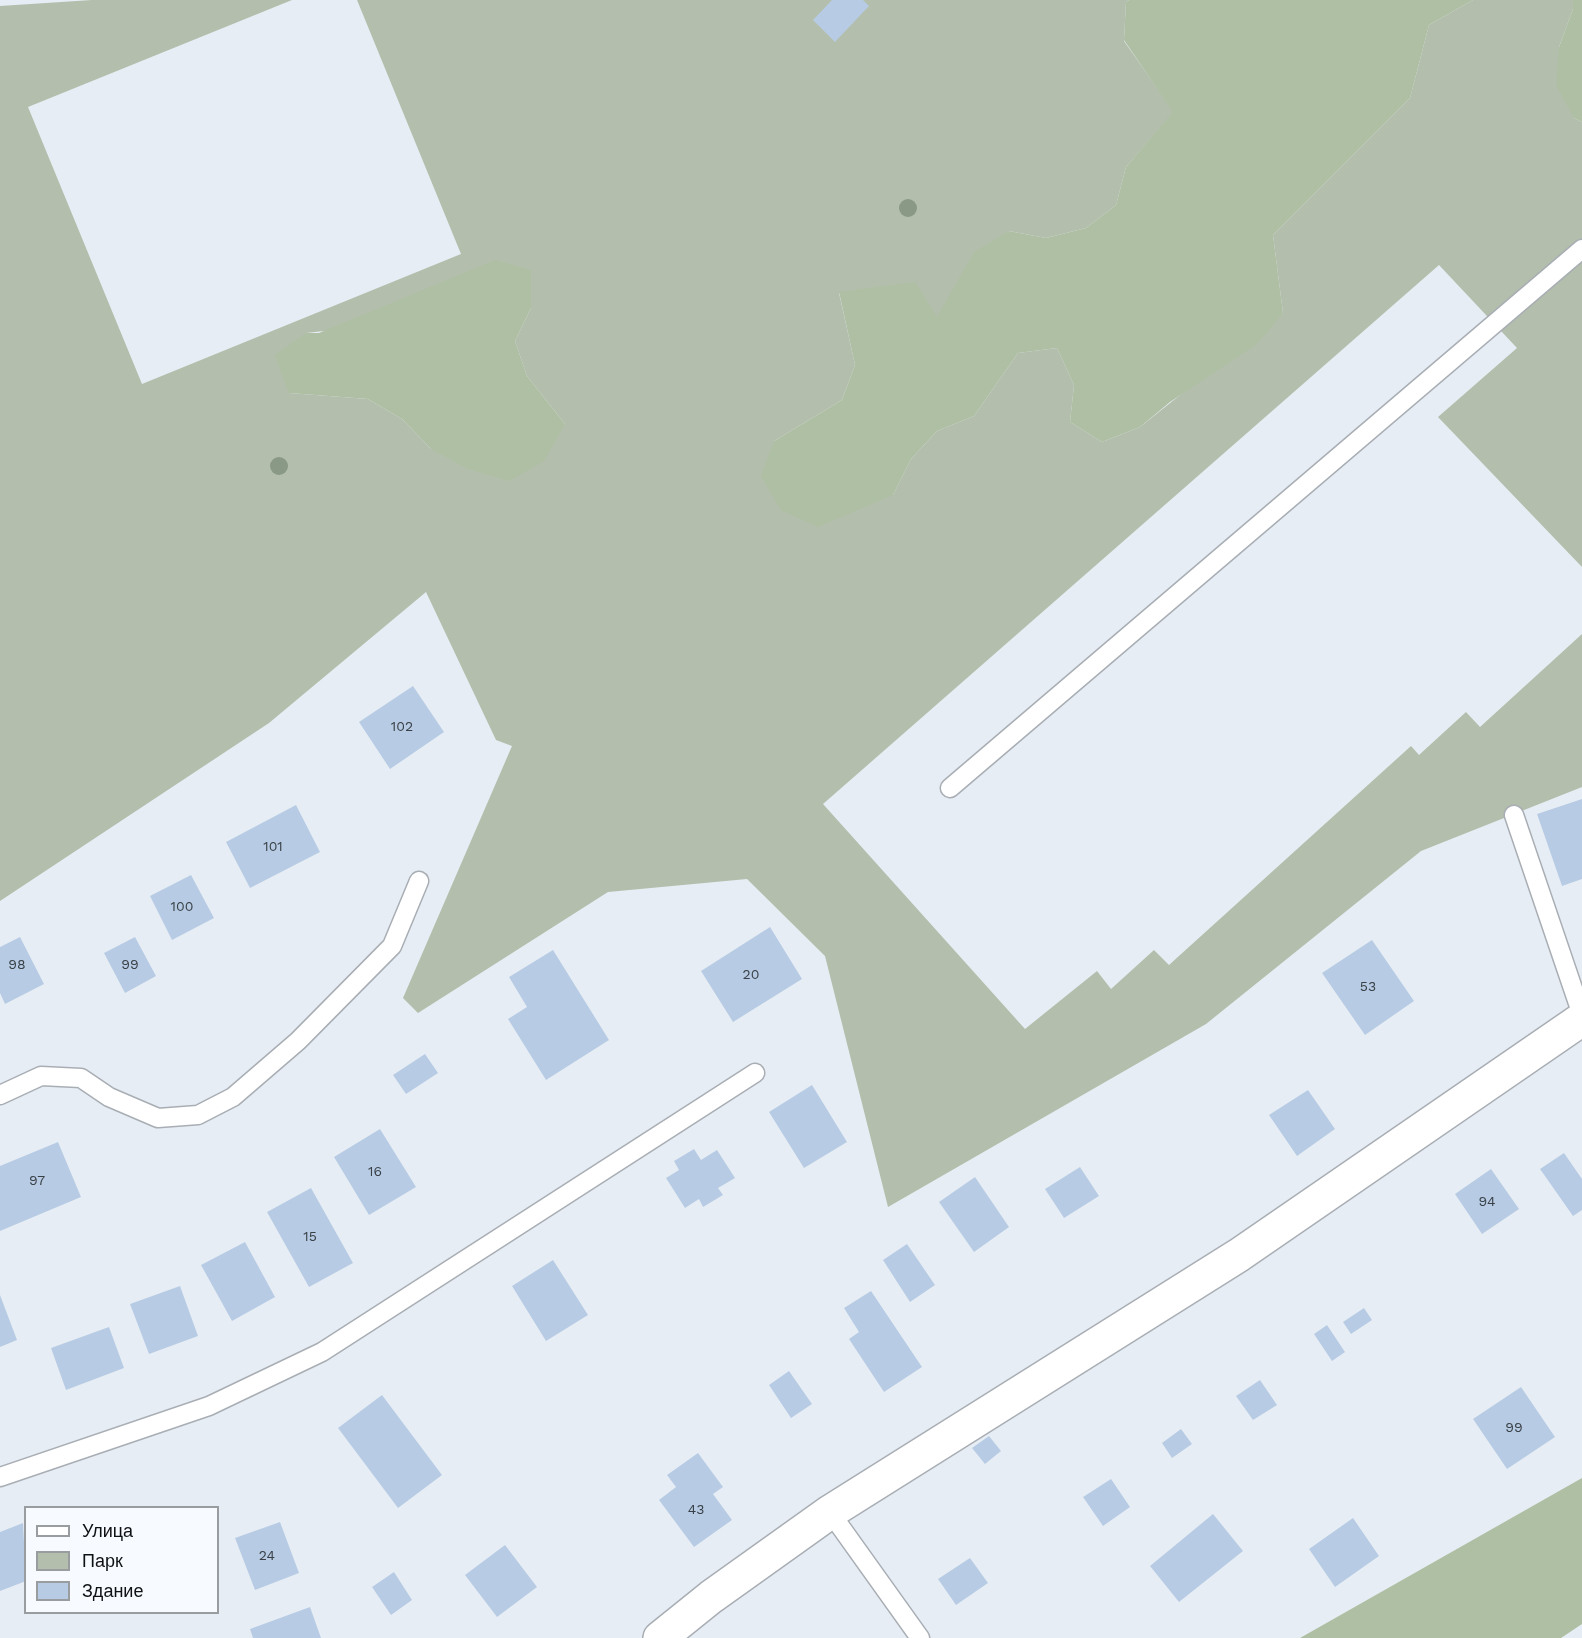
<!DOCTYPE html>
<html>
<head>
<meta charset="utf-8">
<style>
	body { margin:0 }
	#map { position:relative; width:1582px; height:1638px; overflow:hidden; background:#e7edf4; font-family:"Work Sans",sans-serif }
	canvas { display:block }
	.legend { position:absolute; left:24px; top:1506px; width:195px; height:108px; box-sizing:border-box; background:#f7fafe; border:2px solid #9a9da0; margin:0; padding:8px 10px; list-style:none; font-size:18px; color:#0f1113 }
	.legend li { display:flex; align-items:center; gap:12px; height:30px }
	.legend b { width:30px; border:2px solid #9a9da0 }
</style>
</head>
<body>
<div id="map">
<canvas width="1582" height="1638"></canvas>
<ul class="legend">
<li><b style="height:8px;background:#fff"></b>Улица</li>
<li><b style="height:16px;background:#b3beac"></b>Парк</li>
<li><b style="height:16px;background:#b7cce4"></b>Здание</li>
</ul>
</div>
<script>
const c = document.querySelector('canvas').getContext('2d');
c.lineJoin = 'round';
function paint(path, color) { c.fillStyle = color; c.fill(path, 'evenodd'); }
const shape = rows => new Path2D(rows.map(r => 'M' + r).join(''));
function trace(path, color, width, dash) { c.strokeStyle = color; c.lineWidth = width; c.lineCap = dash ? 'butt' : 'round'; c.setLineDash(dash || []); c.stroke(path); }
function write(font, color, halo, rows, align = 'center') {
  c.font = font + ' "Work Sans",sans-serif'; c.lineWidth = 4.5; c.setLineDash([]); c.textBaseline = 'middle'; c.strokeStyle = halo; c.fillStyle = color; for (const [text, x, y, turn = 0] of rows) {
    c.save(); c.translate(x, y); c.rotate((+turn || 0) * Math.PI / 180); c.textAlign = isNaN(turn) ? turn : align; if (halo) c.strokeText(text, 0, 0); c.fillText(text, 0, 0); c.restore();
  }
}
const green = shape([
	[92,0,292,0,28,107,142,384,461,254,357,0,1129,0,1126,2,1124,41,1174,112,1126,167,1116,205,1086,228,1046,238,1009,231,937,318,839,293,855,365,842,400,774,441,893,495,911,459,937,431,974,416,1018,353,1057,348,1074,385,1070,422,1102,442,1140,427,1283,313,1273,235,1410,98,1429,25,1473,0,1573,0,1573,9,1559,47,1574,118,1582,122,1582,567,1438,417,1517,348,1439,265,823,804,1025,1029,1097,971,1111,989,1154,950,1169,965,1411,746,1419,755,1466,712,1480,727,1582,634,1582,787,1421,851,1206,1024,888,1207,825,956,747,879,608,892,418,1013,403,998,512,746,496,740,426,592,269,723,0,901,0,6],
	[531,308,515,341,527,376,565,424,431,449,402,419,368,399,289,393,306,333]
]);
const forest = shape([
	[1129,0,1473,0,1429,25,1410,98,1273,235,1283,313,1257,344,1170,402,1140,427,1102,442,1070,422,1074,385,1057,348,1018,353,974,416,937,431,911,459,893,495,818,527,781,510,761,476,774,441,842,400,855,365,839,292,915,282,937,317,974,252,1009,231,1046,238,1086,228,1116,205,1126,167,1173,112,1124,40,1126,2],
	[1573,0,1582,0,1582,122,1574,118,1556,85,1559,47,1573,9],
	[495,260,531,270,531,308,515,341,527,376,565,424,544,461,509,481,468,469,431,449,402,419,368,399,289,393,275,355,306,333,319,333],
	[1582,1478,1582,1624,1561,1638,1300,1638]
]);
const building = shape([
	[832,0,863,0,869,6,835,42,813,20],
	[413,686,444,732,390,769,359,722],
	[1582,799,1582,879,1562,886,1537,814],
	[296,805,320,852,250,888,226,842],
	[191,875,214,918,172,940,150,896],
	[770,927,802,979,733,1022,701,971],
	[20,937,44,984,5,1004,0,993,0,947],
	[135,937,156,976,125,993,104,953],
	[1372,940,1414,1001,1365,1035,1322,973],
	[553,950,609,1040,546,1080,508,1019,527,1007,509,977],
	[425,1054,438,1073,406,1094,393,1075],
	[812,1085,847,1142,804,1168,769,1112],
	[1308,1090,1335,1129,1297,1156,1269,1115],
	[380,1129,416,1187,369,1215,334,1157],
	[58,1142,81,1197,0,1231,0,1166],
	[694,1149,701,1160,717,1150,735,1178,718,1188,723,1195,703,1207,699,1199,685,1208,666,1178,679,1170,674,1161],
	[1564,1153,1582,1179,1582,1210,1573,1216,1540,1169],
	[1080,1167,1099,1196,1064,1218,1045,1189],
	[1491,1169,1519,1209,1482,1234,1455,1194],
	[975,1177,1009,1227,974,1252,939,1202],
	[311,1188,353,1263,309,1287,267,1212],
	[245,1242,275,1297,232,1321,201,1265],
	[907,1244,935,1285,910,1302,883,1260],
	[553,1260,588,1315,546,1341,512,1286],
	[180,1286,198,1336,149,1354,130,1304],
	[871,1291,922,1367,884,1392,849,1339,859,1332,844,1308],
	[0,1295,17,1340,0,1347],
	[1364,1308,1372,1320,1351,1334,1343,1322],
	[1327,1325,1345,1352,1332,1361,1314,1334],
	[109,1327,124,1368,66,1390,51,1348],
	[789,1371,812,1404,791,1418,769,1385],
	[1260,1380,1277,1405,1253,1420,1236,1396],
	[1521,1387,1555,1437,1507,1469,1473,1419],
	[382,1395,442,1475,398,1508,338,1428],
	[1181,1429,1192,1444,1172,1458,1162,1443],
	[989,1436,1001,1451,985,1464,972,1448],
	[698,1453,723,1487,713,1494,732,1520,694,1547,659,1500,676,1487,667,1475],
	[1111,1479,1130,1507,1103,1526,1083,1497],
	[1213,1514,1243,1551,1179,1602,1150,1566],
	[1353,1518,1379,1556,1335,1587,1309,1549],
	[280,1522,299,1573,255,1590,235,1538],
	[23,1523,26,1581,0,1591,0,1532],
	[505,1545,537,1587,497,1617,465,1575],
	[970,1558,988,1583,956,1605,938,1579],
	[394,1572,412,1600,391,1615,372,1587],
	[310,1607,321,1638,253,1638,250,1629]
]);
const lane = shape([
	[950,788,1582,249],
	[1514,815,1582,1015],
	[0,1095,41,1076,81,1078,109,1097,158,1118,198,1115,233,1097,298,1041,392,946,419,881],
	[0,1477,209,1406,322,1352,755,1073],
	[830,1512,920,1638]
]);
const street = shape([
	[660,1638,711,1597,830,1512,1239,1255,1582,1019]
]);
const trees = [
	[908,208],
	[279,466]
];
const numberNames = [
	["102",402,727],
	["101",273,847],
	["100",182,907],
	["98",17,965],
	["99",130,965],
	["20",751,975],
	["53",1368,987],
	["16",375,1172],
	["97",37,1181],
	["94",1487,1202],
	["15",310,1237],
	["99",1514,1428],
	["43",696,1510],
	["24",267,1556]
];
paint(green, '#b3beac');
paint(forest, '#afbfa4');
paint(building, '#b7cce4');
trace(lane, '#a8aeb4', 21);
trace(street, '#a8aeb4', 36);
trace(lane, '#fff', 18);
trace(street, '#fff', 33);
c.fillStyle = '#899985';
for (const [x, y] of trees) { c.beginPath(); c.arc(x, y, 9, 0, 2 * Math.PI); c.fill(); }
write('14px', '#394047', null, numberNames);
</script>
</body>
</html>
